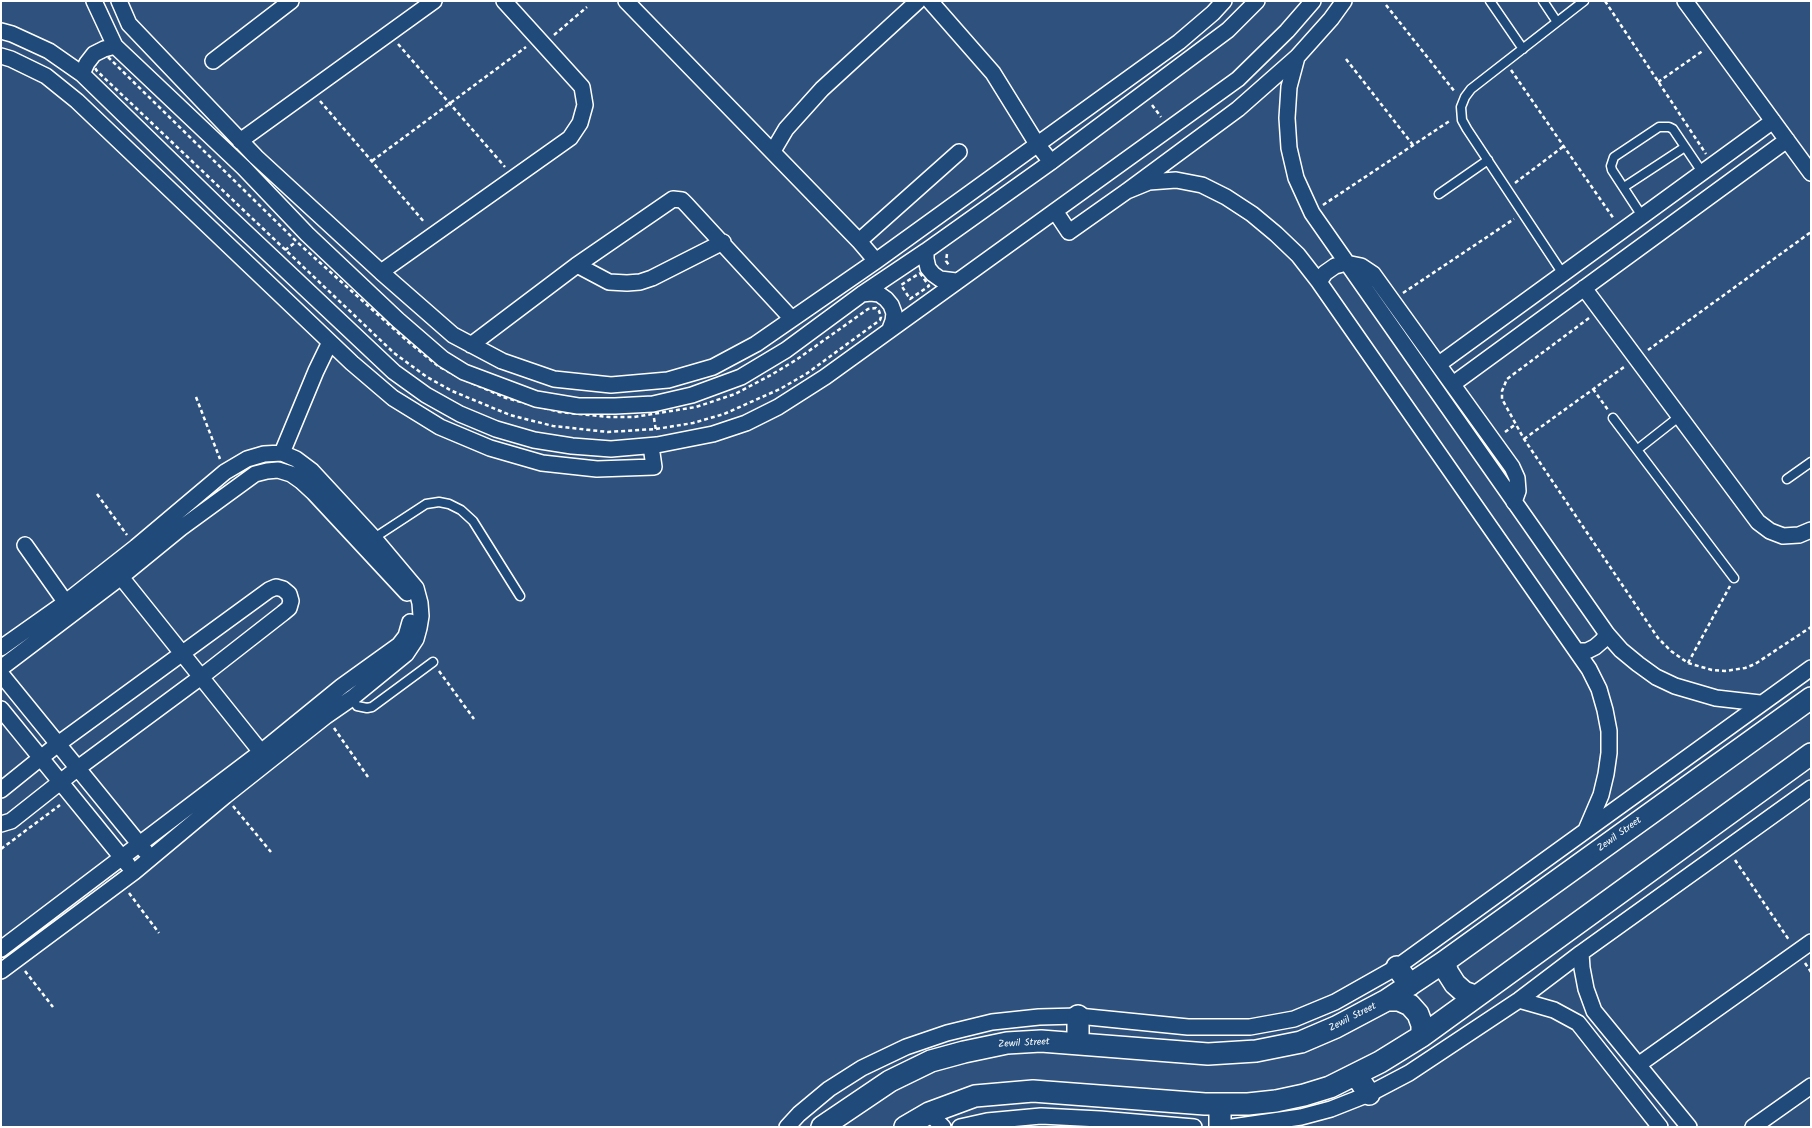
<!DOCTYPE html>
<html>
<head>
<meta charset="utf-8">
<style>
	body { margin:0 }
	#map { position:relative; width:1812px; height:1128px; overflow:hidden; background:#2e527d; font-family:Kalam,sans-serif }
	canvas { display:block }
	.frame { position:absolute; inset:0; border:2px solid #fff; pointer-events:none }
</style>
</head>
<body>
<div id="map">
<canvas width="1812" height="1128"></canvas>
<div class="frame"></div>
</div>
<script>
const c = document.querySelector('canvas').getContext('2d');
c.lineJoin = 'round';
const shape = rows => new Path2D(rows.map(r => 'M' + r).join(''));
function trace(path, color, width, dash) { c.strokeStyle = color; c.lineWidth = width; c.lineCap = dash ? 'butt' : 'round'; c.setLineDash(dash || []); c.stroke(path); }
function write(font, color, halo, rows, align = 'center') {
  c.font = font + ' Kalam,sans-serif'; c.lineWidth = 3; c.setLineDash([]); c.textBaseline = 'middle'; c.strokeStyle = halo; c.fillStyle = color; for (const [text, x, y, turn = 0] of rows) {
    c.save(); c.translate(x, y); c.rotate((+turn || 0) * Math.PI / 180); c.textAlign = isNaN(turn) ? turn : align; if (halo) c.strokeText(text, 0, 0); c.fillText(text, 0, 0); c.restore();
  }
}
const path = shape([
	[1605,1,1706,154],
	[1386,5,1455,92],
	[554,35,587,7],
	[398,44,505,167],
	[101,57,108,57,297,242,406,340,438,366,460,378,506,398,559,412,609,417,634,417,696,407,735,394,771,375,796,360,868,309,876,308,879,311,881,317,880,320,806,374,780,389,724,414,693,423,656,429,608,432,553,426,510,415,452,391,427,377,394,353,97,71,95,68,96,62,101,57],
	[1346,59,1413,145],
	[1511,70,1614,219],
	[1658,82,1704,50],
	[320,101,425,223],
	[1152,105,1161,117],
	[372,161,526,47],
	[1515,183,1564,146],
	[1323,205,1451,120],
	[285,250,296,242],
	[947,254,946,261,949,265],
	[920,273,929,286,910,299,901,285,920,273],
	[1403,293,1514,219],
	[1589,318,1507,379,1502,391,1502,399,1524,439,1658,638,1671,651,1688,663,1712,670,1725,671,1745,668,1755,664,1811,627],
	[1648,350,1811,232],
	[1593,389,1608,410],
	[196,397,220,459],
	[654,418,656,431],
	[1505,432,1516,424],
	[1524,439,1624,367],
	[97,494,127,535],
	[1688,663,1730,586],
	[439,671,474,719],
	[334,728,368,777],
	[233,806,271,852],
	[1,849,60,805],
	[1735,860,1789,940],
	[129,893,159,933],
	[1805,963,1811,972],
	[25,971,53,1007]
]);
const service = shape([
	[1490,1,1523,49],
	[1543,1,1557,22],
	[1624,187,1685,147],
	[1439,194,1488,160],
	[1642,216,1612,170,1611,166,1614,157,1659,127,1669,127,1673,129,1702,172],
	[1563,274,1467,129,1462,120,1461,107,1465,97,1471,89,1584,1],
	[1613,418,1734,578],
	[1638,449,1680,416],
	[1787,479,1811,462],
	[374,538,426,504,439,502,449,504,461,510,473,521,520,596],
	[352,698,357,706,367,708,372,707,433,662]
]);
const minor = shape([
	[94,1,115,46,244,168,307,234,398,320,443,359,464,372,536,399,578,406,615,406,653,404,692,395,741,377,786,350,862,294,926,251,1051,162,1228,30,1257,1],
	[119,1,129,24,256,157,381,272,453,335,502,361,554,379,611,385,668,380,713,367,756,344,876,261,1179,42,1213,13,1224,1],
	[626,1,859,241,876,261],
	[930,1,993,73,1037,144,1051,162],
	[1685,1,1811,173],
	[1,31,12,34,49,51,82,74,224,212,394,372,426,395,460,414,496,429,534,440,572,446,611,449,657,445,713,434,746,423,778,407,825,377,1238,79,1287,31,1313,1],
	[1,56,11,59,46,76,77,101,352,363,393,398,440,427,490,448,542,463,597,469,654,467,651,446],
	[1297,57,1289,87,1287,118,1289,148,1296,178,1312,213,1607,634,1621,650,1638,664,1656,677,1675,686,1716,698,1760,703],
	[213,61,291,1],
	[82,74,87,63,94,54,104,49,115,46],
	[240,141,434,1],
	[773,151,786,129,822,89,918,1],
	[1127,191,1149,182,1176,180,1202,185,1226,197,1252,214,1276,234,1298,255,1319,282,1589,669,1599,689,1605,710,1609,731,1609,753,1606,774,1601,795,1586,830],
	[1055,211,1069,232,1127,191,1238,109,1297,57,1331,19,1344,1],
	[859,241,959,152],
	[926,251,926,259,928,268,933,274,940,279,956,281],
	[577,265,609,282,627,283,640,282,652,278,723,242],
	[381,272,570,138,580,123,585,105,582,87,504,1],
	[1319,282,1325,273,1335,266,1346,263,1361,266,1373,274,1512,467,1517,478,1518,491,1514,502],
	[1584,288,1758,522,1770,531,1783,536,1799,535,1811,530],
	[862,294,871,293,879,294,886,299,891,305,894,313,893,321,890,329],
	[471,345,577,265,673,199,682,200,686,204,792,319],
	[1439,364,1773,121],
	[1453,384,1787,140],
	[282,453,316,371,330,342],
	[25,545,71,610],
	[121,577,261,752],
	[1,648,66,602,136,547,225,472,247,459,264,454,282,453,296,459,312,471,374,538,416,588,420,603,421,616,419,628,416,639,406,654,352,698,326,716,225,796,134,872,1,971],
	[1578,651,1587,651,1595,647,1602,641,1607,634],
	[1,668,121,577,181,528,255,474,267,471,278,470,291,474,301,481,314,493,407,593],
	[1,674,145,851],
	[1,709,128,865],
	[1,790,58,744,269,590,276,587,283,589,289,594,291,601,289,608,283,613,201,677,78,768,11,821,1,824],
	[1,949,261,752,342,686,399,645,406,636,410,622],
	[1581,953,1582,968,1586,989,1594,1011,1689,1127],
	[1519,1000,1554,1010,1578,1023,1660,1127],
	[1638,1065,1811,942],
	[929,1113,943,1127],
	[787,1127,799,1114,829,1089,862,1068,906,1047,947,1033,992,1022,1039,1017,1078,1016,1188,1027,1250,1027,1294,1019,1335,1002,1397,967,1811,668],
	[960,1127,987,1121,1041,1116,1100,1119,1194,1127],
	[1232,1127,1301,1117,1331,1109,1369,1094,1409,1073,1519,1000,1581,953,1811,788],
	[1753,1127,1811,1086]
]);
const secondary = shape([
	[1444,962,1448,973,1455,984,1464,992,1475,996],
	[1397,967,1410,985],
	[1387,1000,1399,1000,1410,1005,1418,1014,1422,1025,1422,1036],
	[1078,1044,1078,1016],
	[1356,1075,1369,1094],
	[822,1127,890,1081,931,1061,964,1052,1007,1043,1041,1041,1208,1054,1256,1051,1301,1042,1336,1027,1387,1000,1444,962,1811,698],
	[905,1127,929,1113,975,1096,1033,1091,1205,1104,1248,1104,1276,1101,1304,1095,1330,1087,1380,1062,1422,1036,1811,754],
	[1220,1127,1220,1104]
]);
const streetNames = [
	["Zewil Street",1620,835,-36],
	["Zewil Street",1353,1018,-27],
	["Zewil Street",1024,1044,-3]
];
trace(service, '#fff', 11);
trace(minor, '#fff', 18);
trace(secondary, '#fff', 24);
trace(path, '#fff', 2.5, [4, 3]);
trace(service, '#1f4a7a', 8);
trace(minor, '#1f4a7a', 15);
trace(secondary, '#1f4a7a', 21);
write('10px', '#fff', '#1f4a7a', streetNames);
</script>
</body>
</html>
